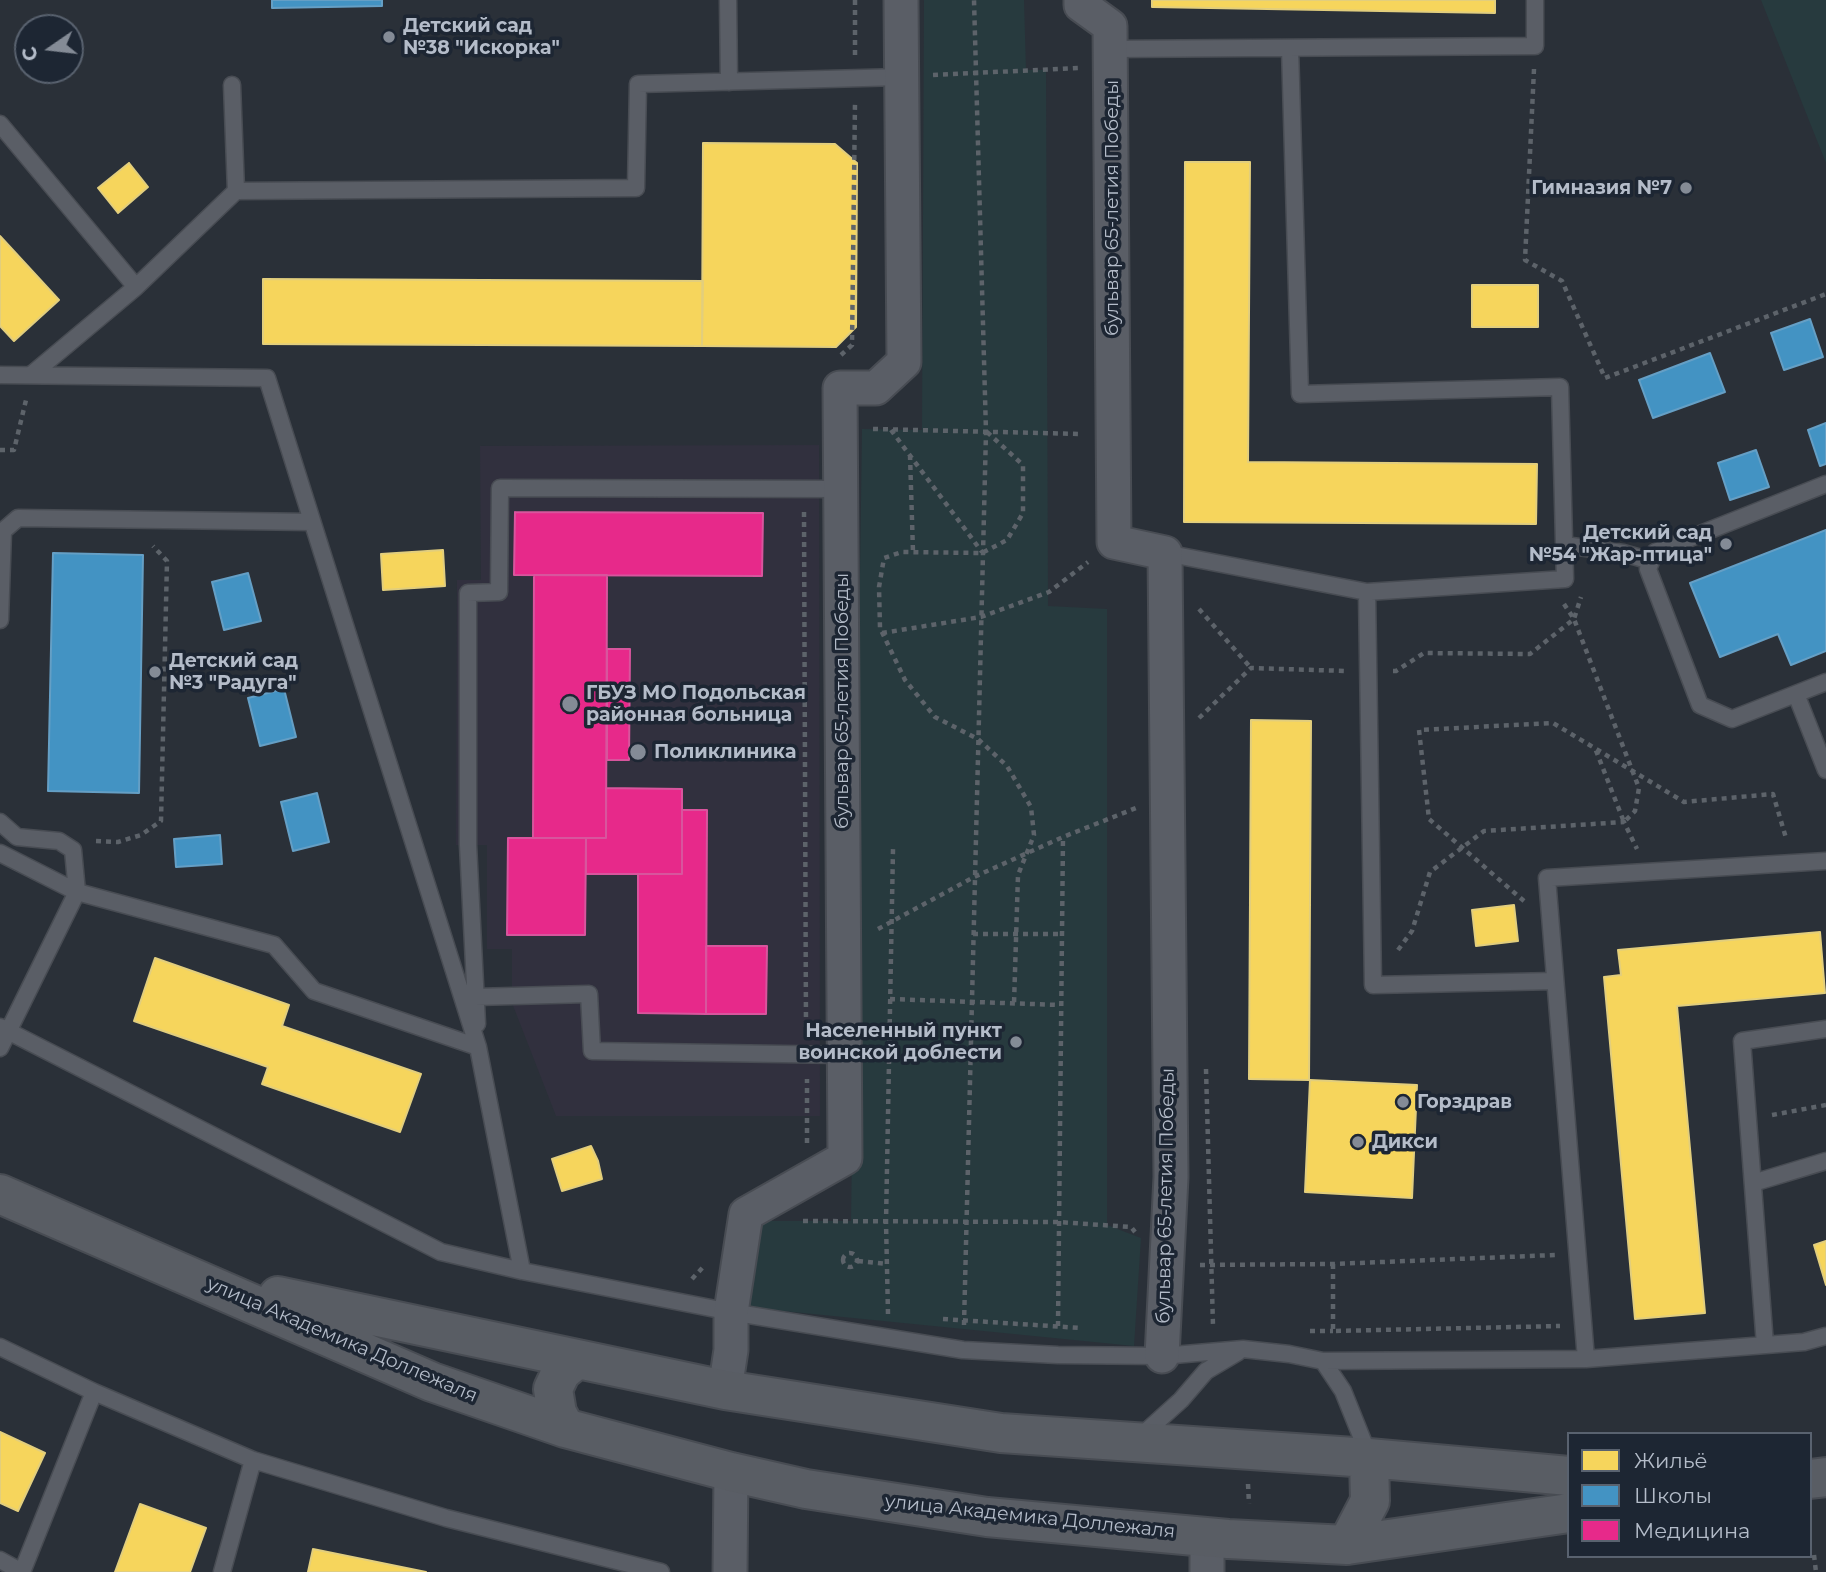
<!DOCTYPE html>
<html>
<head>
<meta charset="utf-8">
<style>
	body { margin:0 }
	#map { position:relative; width:1826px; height:1572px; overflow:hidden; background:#2a3038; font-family:Montserrat,sans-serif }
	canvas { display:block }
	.legend { position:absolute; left:1567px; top:1432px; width:245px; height:126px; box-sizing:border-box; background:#1d2633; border:2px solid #59626f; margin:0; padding:9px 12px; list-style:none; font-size:21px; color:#b4bcc9 }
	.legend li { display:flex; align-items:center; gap:14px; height:35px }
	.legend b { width:35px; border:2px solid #59626f }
	.north { position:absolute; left:14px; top:14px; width:70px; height:70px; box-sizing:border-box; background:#1d2633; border:2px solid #59626f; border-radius:50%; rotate:256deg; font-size:19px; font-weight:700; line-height:28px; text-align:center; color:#b4bcc9 }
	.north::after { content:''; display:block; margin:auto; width:24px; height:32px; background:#848b96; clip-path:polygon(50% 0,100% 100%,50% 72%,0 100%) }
</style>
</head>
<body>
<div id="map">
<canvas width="1826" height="1572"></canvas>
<ul class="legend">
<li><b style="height:19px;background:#f6d55c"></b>Жильё</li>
<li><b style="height:19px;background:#4393c3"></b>Школы</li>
<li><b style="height:19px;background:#e7298a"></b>Медицина</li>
</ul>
<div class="north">С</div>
</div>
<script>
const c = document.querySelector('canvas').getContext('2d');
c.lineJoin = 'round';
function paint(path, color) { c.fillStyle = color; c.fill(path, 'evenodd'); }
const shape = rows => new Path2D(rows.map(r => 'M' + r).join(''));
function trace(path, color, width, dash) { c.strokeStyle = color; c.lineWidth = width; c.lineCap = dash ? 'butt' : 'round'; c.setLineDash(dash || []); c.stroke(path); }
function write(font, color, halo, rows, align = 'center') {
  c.font = font + ' Montserrat,sans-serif'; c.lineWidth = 7; c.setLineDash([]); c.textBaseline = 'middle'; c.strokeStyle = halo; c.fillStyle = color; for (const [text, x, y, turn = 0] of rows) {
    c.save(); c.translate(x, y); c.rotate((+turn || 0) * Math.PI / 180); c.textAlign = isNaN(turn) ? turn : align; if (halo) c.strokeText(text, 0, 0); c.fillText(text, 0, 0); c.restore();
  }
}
const medical = shape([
	[819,445,820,1116,556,1116,512,1003,512,949,487,949,487,845,456,845,457,580,481,580,480,446]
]);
const green = shape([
	[924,0,1024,0,1026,70,1046,70,1048,606,1107,609,1107,1225,1141,1238,1134,1346,743,1307,745,1221,851,1221,862,429,922,430],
	[1761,0,1826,0,1826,163]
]);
const homes = shape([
	[1152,0,1495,0,1495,13,1152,7,1152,0],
	[703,143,835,144,857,163,856,327,836,347,702,346,703,143],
	[1185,162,1250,162,1248,462,1537,464,1536,524,1184,522,1185,162],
	[129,163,148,187,118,213,98,188,129,163],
	[0,236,59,300,14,341,0,326,0,236],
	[263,279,703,281,702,346,263,344,263,279],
	[1472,285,1538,285,1538,327,1472,327,1472,285],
	[443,550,445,586,383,590,381,554,443,550],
	[1251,720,1311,721,1309,1080,1249,1079,1251,720],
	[1514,905,1518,941,1476,946,1472,910,1514,905],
	[1820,932,1825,993,1677,1006,1705,1313,1635,1319,1604,977,1621,975,1618,950,1820,932],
	[155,958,289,1005,282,1026,421,1074,400,1132,262,1084,268,1067,134,1021,155,958],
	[1310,1080,1417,1085,1412,1198,1305,1192,1310,1080],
	[591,1146,598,1161,602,1179,562,1191,552,1159,591,1146],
	[1826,1241,1826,1285,1814,1245,1826,1241],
	[0,1432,45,1453,18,1511,0,1503,0,1432],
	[140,1504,206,1528,190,1572,115,1572,140,1504],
	[313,1549,426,1572,308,1572,313,1549]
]);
const schools = shape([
	[272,0,382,0,382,6,272,8,272,0],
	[1810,319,1823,357,1784,370,1771,333,1810,319],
	[1710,353,1725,392,1653,418,1639,380,1710,353],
	[1826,423,1826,464,1820,466,1808,430,1826,423],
	[1756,450,1769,487,1730,500,1718,463,1756,450],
	[1826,530,1826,651,1791,665,1778,634,1720,657,1690,583,1826,530],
	[53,553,143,555,139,793,48,791,53,553],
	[248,573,261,621,224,630,212,582,248,573],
	[284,689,296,737,260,746,248,698,284,689],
	[317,793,329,842,293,851,281,802,317,793],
	[220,835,222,864,176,867,174,839,220,835]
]);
const health = shape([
	[515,512,763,513,762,576,514,575,515,512],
	[534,575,607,575,606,838,533,838,534,575],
	[607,649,630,649,629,760,607,760,607,649],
	[606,788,682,789,682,874,586,874,586,838,606,838,606,788],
	[682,810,707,810,706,1014,638,1013,638,874,682,874,682,810],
	[508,838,586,838,585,935,507,935,508,838],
	[706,946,767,946,766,1014,706,1014,706,946]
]);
const path = shape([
	[855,55,855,0],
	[1534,69,1525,260,1562,281,1605,378,1826,294],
	[933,75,1078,68],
	[841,355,852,345,855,102],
	[873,429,1081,434],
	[891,430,982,552],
	[987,432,1023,465,1023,513,1007,540,982,553,902,552,884,558,879,587,880,628,905,680,935,717,978,739,1007,766,1031,807,1034,835,1018,875,1014,1004],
	[0,450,14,450,26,400],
	[910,455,913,552],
	[804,512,806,1031],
	[1564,604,1574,619,1639,788,1635,811,1624,822,1595,748],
	[1199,609,1251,668],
	[882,633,981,617,1049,592,1088,562],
	[1393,671,1396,671,1424,653,1530,654,1574,619,1581,597],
	[1199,718,1251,668,1346,671],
	[96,841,118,842,141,835,161,821,167,561,153,546],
	[1524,901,1429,819,1419,730,1553,723,1684,802,1773,794,1786,838],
	[878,929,974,877,1063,837,1136,808],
	[973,934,1061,934],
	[1398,950,1412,931,1430,872,1484,831,1624,822,1637,849],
	[890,999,1060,1005],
	[1206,1069,1213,1326],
	[1772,1115,1826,1105],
	[807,1143,807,1079],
	[803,1221,1058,1222,1131,1227,1135,1232],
	'843 1260a7 7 0 1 1 14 0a7 7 0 1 1-14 0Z',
	[858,1261,887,1264],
	[1333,1264,1333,1331,1560,1326],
	[1200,1265,1333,1264,1555,1255],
	[692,1279,705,1265],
	[888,1314,886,1222,893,849],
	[943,1319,1081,1328],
	[964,1325,986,432,974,0],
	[1058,1326,1063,837],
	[1310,1331,1333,1331],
	[1248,1484,1249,1504],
	[1814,1555,1816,1572]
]);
const lane = shape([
	[728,0,729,82],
	[1290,48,1300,394,1560,387,1565,579,1367,592],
	[1110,49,1535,46,1535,0],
	[232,85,236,191],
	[0,124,136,287,31,375],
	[136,287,236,191,636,188,638,84,901,77],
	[0,375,267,378,478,1047],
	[1826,484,1655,552,1648,569,1700,705,1732,719,1826,682],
	[1564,545,1623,553,1651,561],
	[1165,553,1367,592,1373,985,1555,981],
	[0,620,3,531,18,518,312,522],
	[1796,694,1826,770],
	[0,822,17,837,59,841,73,850,77,892,0,1048],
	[0,853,77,892,274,945,314,991,478,1047,522,1271],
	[475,997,589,994,592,1051,844,1055],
	[477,1024,468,845,468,593,499,592,500,488,841,489],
	[0,1027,441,1252,522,1271,731,1312,963,1350,1058,1355,1162,1356,1243,1349,1289,1354,1323,1361,1586,1359,1804,1342,1826,1336],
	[1753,1183,1826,1161],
	[1765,1345,1742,1041,1826,1029],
	[0,1347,94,1392,22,1572],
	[1586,1359,1547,878,1826,861],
	[1323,1361,1343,1391,1369,1456],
	[94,1392,253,1460,222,1572],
	[1140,1437,1181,1400,1206,1371,1238,1352],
	[253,1460,446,1518,661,1572],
	[0,1560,22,1572]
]);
const street = shape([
	[1081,0,1081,5,1110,26,1114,542,1165,553,1171,1177,1162,1356],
	[725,1390,731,1350,731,1312,746,1214,845,1158,840,388,876,388,904,362,901,0],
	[730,1572,731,1472],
	[1207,1572,1207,1537]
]);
const secondary = shape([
	[0,1194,432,1382,565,1428,731,1472,806,1489,987,1517,1228,1539,1347,1545,1569,1513],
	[278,1296,725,1390,1001,1433,1369,1458,1569,1476],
	[565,1428,557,1413,553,1389,561,1372,577,1359],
	[1810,1479,1826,1477],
	[1347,1545,1370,1501,1369,1458]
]);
const markers = [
	[389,37,7,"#848b96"],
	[1686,188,7,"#848b96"],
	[1726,544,7,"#848b96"],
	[155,672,7,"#848b96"],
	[570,704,9,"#848b96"],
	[638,752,9,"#848b96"],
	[1016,1042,7,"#848b96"],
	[1403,1102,7,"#848b96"],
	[1358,1142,7,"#848b96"]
];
const poiNames = [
	["Детский сад",403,26],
	["№38 \"Искорка\"",403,48],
	["Гимназия №7",1672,188,"right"],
	["Детский сад",1712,533,"right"],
	["№54 \"Жар-птица\"",1712,555,"right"],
	["Детский сад",169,661],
	["№3 \"Радуга\"",169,683],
	["ГБУЗ МО Подольская",586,693],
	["районная больница",586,715],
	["Поликлиника",654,752],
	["Населенный пункт",1002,1031,"right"],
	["воинской доблести",1002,1053,"right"],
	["Горздрав",1417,1102],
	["Дикси",1372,1142]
];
const streetNames = [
	["бульвар 65-летия Победы",1112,208,-90],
	["бульвар 65-летия Победы",842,701,-90],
	["бульвар 65-летия Победы",1166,1196,-89],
	["улица Академика Доллежаля",342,1340,23],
	["улица Академика Доллежаля",1030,1517,6]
];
paint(medical, '#31303e');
paint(green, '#273a3e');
paint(homes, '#f6d55c');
trace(homes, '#e2ce7d', 2);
paint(schools, '#4393c3');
trace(schools, '#659fc5', 2);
paint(health, '#e7298a');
trace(health, '#d8559d', 2);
trace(lane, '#484c53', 19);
trace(street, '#484c53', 37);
trace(secondary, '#484c53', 42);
trace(path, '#5d636a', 4.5, [5, 5]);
trace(lane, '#5a5e66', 16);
trace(street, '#5a5e66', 33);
trace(secondary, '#595d64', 38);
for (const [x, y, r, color] of markers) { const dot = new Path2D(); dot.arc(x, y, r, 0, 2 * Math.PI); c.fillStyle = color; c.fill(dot); trace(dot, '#1d2633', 2.5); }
write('bold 19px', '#b4bcc9', '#1d2633', poiNames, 'left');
write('19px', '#b4bcc9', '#1d2633', streetNames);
</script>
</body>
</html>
